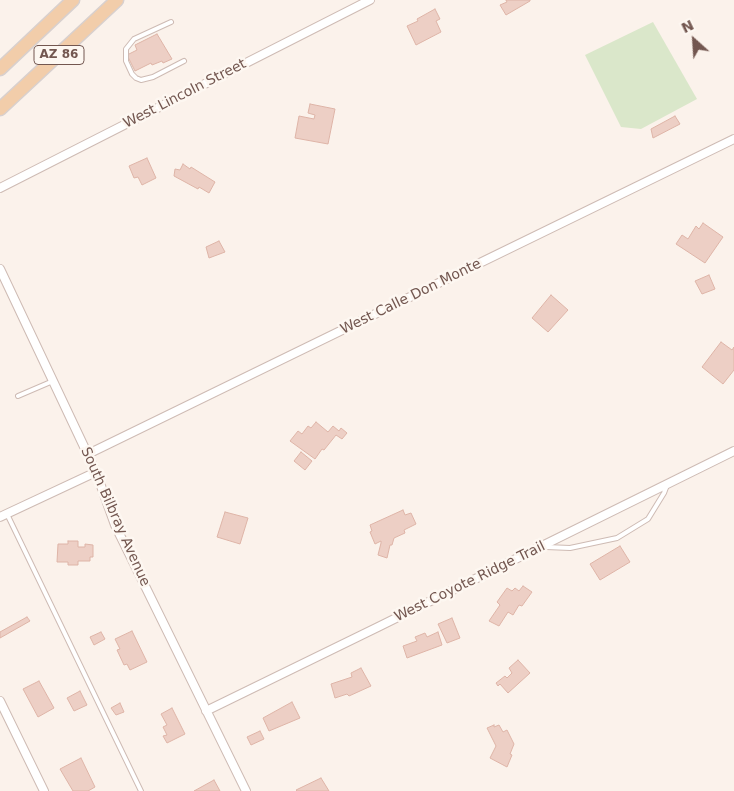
<!DOCTYPE html>
<html>
<head>
<meta charset="utf-8">
<style>
	body { margin:0 }
	#map { position:relative; width:734px; height:791px; overflow:hidden; background:#fbf2eb; font-family:"DejaVu Sans",sans-serif }
	canvas { display:block }
	.north { position:absolute; left:669px; top:15px; width:50px; height:50px; -webkit-text-stroke:4px #fdf7f1; paint-order:stroke; rotate:334deg; font-size:14px; font-weight:700; line-height:20px; text-align:center; color:#735750 }
	.north::after { content:''; display:block; margin:auto; width:18px; height:22px; background:#735750; clip-path:polygon(50% 0,100% 100%,50% 72%,0 100%) }
</style>
</head>
<body>
<div id="map">
<canvas width="734" height="791"></canvas>
<div class="north">N</div>
</div>
<script>
const c = document.querySelector('canvas').getContext('2d');
c.lineJoin = 'round';
function paint(path, color) { c.fillStyle = color; c.fill(path, 'evenodd'); }
const shape = rows => new Path2D(rows.map(r => 'M' + r).join(''));
function trace(path, color, width, dash) { c.strokeStyle = color; c.lineWidth = width; c.lineCap = dash ? 'butt' : 'round'; c.setLineDash(dash || []); c.stroke(path); }
function write(font, color, halo, rows, align = 'center') {
  c.font = font + ' "DejaVu Sans",sans-serif'; c.lineWidth = 5; c.setLineDash([]); c.textBaseline = 'middle'; c.strokeStyle = halo; c.fillStyle = color; for (const [text, x, y, turn = 0] of rows) {
    c.save(); c.translate(x, y); c.rotate((+turn || 0) * Math.PI / 180); c.textAlign = isNaN(turn) ? turn : align; if (halo) c.strokeText(text, 0, 0); c.fillText(text, 0, 0); c.restore();
  }
}
const green = shape([
	[653,22,697,99,641,129,621,127,585,55]
]);
const building = shape([
	[506,0,530,0,530,1,506,15,500,5,507,2,506,0],
	[435,9,440,19,436,21,441,32,416,45,407,26,418,21,417,19,435,9],
	[157,34,172,59,163,63,162,61,152,65,151,63,135,71,127,55,137,50,135,45,157,34],
	[310,104,335,109,328,144,295,138,299,116,314,119,315,115,308,113,310,104],
	[675,116,680,124,653,138,651,129,675,116],
	[147,158,156,178,142,185,138,177,134,178,129,166,147,158],
	[183,164,190,169,191,167,215,182,209,193,199,187,198,189,174,176,175,169,180,170,183,164],
	[703,223,723,237,705,263,676,244,682,235,688,239,696,226,699,229,703,223],
	[219,241,225,252,209,258,206,247,219,241],
	[709,275,715,289,702,294,695,281,709,275],
	[551,295,568,310,548,332,532,318,551,295],
	[721,342,732,350,734,347,734,370,723,384,702,367,721,342],
	[316,422,328,432,333,426,339,431,341,428,347,433,342,439,336,435,324,450,322,449,315,459,290,441,298,431,302,434,308,426,311,428,316,422],
	[301,452,312,461,305,470,294,461,301,452],
	[403,510,405,515,411,513,416,524,404,530,405,533,394,538,392,545,390,545,387,558,378,555,381,543,381,541,375,544,370,532,372,531,370,525,403,510],
	[225,512,248,518,240,544,217,537,225,512],
	[68,541,78,541,78,547,85,547,85,544,93,545,93,557,90,557,90,561,78,561,78,565,68,565,68,562,57,562,58,544,68,544,68,541],
	[620,546,630,562,600,580,590,564,620,546],
	[523,586,532,592,522,606,519,605,513,615,508,612,499,626,489,621,500,605,497,602,507,588,512,591,515,588,519,591,523,586],
	[27,617,30,621,0,638,0,632,27,617],
	[452,618,460,638,447,643,438,624,452,618],
	[132,631,147,662,130,670,127,664,124,665,117,650,120,649,115,639,132,631],
	[101,632,105,639,94,645,90,637,101,632],
	[438,632,442,645,407,658,403,646,417,641,415,637,425,633,427,637,438,632],
	[518,660,530,673,508,693,500,684,498,686,496,683,505,676,507,678,512,673,509,668,518,660],
	[361,668,371,686,349,696,347,694,335,698,331,684,352,677,351,673,361,668],
	[39,681,54,708,38,717,23,689,39,681],
	[80,691,87,705,74,711,67,698,80,691],
	[292,702,300,718,269,731,263,718,292,702],
	[120,703,124,712,116,715,111,708,120,703],
	[172,708,185,734,167,743,163,736,167,735,163,727,167,725,161,714,172,708],
	[494,725,494,727,499,725,503,732,507,730,514,744,510,754,512,755,507,767,490,758,496,746,487,728,494,725],
	[260,731,264,739,251,745,247,737,260,731],
	[81,758,95,787,88,791,73,791,60,769,81,758],
	[321,778,329,791,297,791,296,790,321,778],
	[214,780,220,791,194,791,214,780]
]);
const service = shape([
	[171,22,134,39,126,49,126,61,132,74,136,78,141,80,153,77,184,61],
	[18,396,53,381],
	[7,514,141,791],
	[546,547,570,548,617,538,648,519,664,493,667,485]
]);
const minor = shape([
	[0,188,370,0],
	[0,269,96,472,115,525,246,791],
	[88,454,734,139],
	[0,517,96,472],
	[0,701,44,791],
	[206,711,378,627,734,451]
]);
const primary = shape([
	[0,69,73,0],
	[0,109,117,0]
]);
const shields = [
	[59,55,50]
];
const shieldNames = [
	["AZ 86",59,55]
];
const streetNames = [
	["West Lincoln Street",185,94,-27],
	["West Calle Don Monte",411,297,-26],
	["South Bilbray Avenue",115,517,66],
	["West Coyote Ridge Trail",470,582,-26]
];
paint(green, '#dae7ca');
paint(building, '#edcfc5');
trace(building, '#deb4a7', 1);
trace(service, '#cebbb4', 6);
trace(minor, '#cebbb4', 10);
trace(primary, '#d8d0ce', 15);
trace(service, '#fff', 4);
trace(minor, '#fff', 8);
trace(primary, '#f2cdaa', 12);
for (const [x, y, w] of shields) { const box = new Path2D(); box.roundRect(x - w / 2, y - 9.5, w, 19, 4); c.fillStyle = '#fdf7f1'; c.fill(box); trace(box, '#735750', 1); }
write('bold 12px', '#735750', null, shieldNames);
write('14px', '#735750', '#fdf7f1', streetNames);
</script>
</body>
</html>
